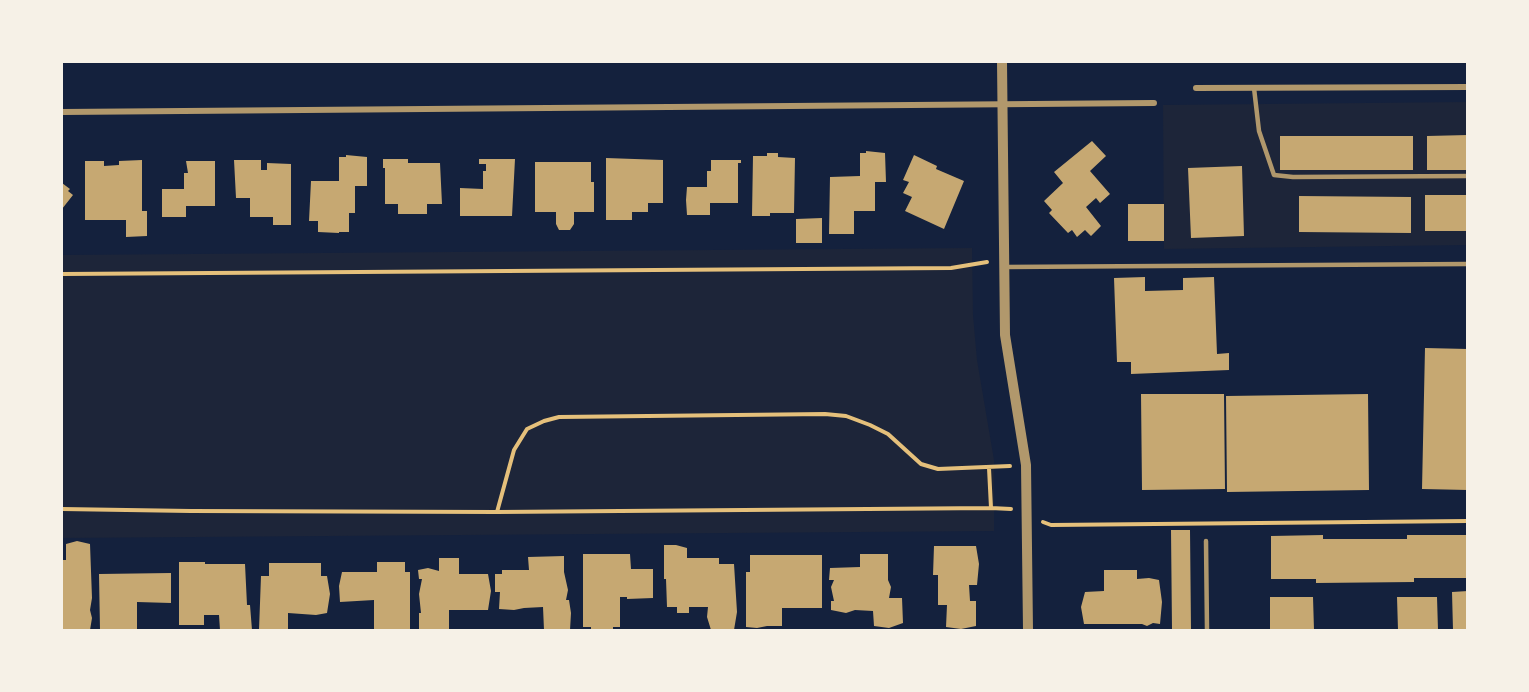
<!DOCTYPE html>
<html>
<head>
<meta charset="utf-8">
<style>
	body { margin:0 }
	#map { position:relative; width:1529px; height:692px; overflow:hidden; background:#14213d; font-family:"Alegreya Sans",sans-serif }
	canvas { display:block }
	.frame { position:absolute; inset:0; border:63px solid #f6f1e7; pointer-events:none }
</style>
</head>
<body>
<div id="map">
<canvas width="1529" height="692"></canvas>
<div class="frame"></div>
</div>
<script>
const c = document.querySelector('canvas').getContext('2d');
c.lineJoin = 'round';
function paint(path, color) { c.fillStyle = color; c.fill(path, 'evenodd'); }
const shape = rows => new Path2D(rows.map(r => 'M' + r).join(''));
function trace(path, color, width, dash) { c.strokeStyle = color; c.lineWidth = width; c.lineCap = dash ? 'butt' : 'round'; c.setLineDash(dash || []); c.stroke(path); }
const green = shape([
	[1467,102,1467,245,1164,249,1163,105],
	[972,248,973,315,977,360,994,460,994,531,62,538,62,255]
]);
const building = shape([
	[1468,135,1468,170,1427,170,1427,136],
	[1280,136,1413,136,1413,170,1280,170],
	[1092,141,1106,156,1090,171,1110,194,1100,203,1096,198,1086,207,1101,226,1091,236,1085,230,1077,237,1072,230,1068,233,1049,213,1052,210,1044,201,1063,183,1054,172],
	[866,151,885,153,886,182,875,182,875,211,854,211,854,234,829,234,830,177,860,176,860,153,866,153],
	[767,153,778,153,778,157,795,158,794,213,770,213,770,216,752,216,753,156,767,156],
	[346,155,367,157,367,186,355,186,355,213,349,213,349,232,339,232,339,233,318,232,318,221,309,221,311,181,339,181,339,157,346,157],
	[914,155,937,166,936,169,964,181,944,229,905,211,912,197,903,193,909,182,903,180],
	[606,158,663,160,663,203,648,203,648,212,632,212,632,220,606,220],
	[383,159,408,159,408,163,440,163,442,204,427,204,427,214,398,214,398,204,385,204,385,168,383,168],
	[479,159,515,159,512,216,460,216,460,188,483,189,483,171,486,171,486,164,479,164],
	[142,160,142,211,147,211,147,236,126,237,126,220,85,220,85,161,104,161,104,166,119,165,119,161],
	[234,160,261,160,261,170,267,170,267,163,291,164,291,225,273,225,273,217,250,217,250,198,236,198],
	[711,160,741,160,741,163,738,163,738,203,710,203,710,215,687,215,686,200,687,187,707,187,707,171,711,171],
	[186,161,215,161,215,206,186,206,186,217,162,217,162,189,184,189,184,173,188,173],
	[535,162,591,162,591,182,594,182,594,212,574,212,574,224,570,230,559,230,556,224,556,212,535,212],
	[1242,166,1244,236,1191,238,1188,168],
	[62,183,70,189,68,191,73,195,62,209],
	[1425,195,1468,195,1468,231,1425,231],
	[1299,196,1411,197,1411,233,1299,232],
	[1128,204,1164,204,1164,241,1128,241],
	[822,218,822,243,796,243,796,219],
	[1145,277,1145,291,1183,290,1183,278,1214,277,1217,354,1229,353,1229,370,1131,374,1131,362,1117,362,1114,278],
	[1425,348,1468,349,1468,490,1422,489],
	[1141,394,1224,394,1225,489,1142,490],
	[1368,394,1369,490,1227,492,1226,396],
	[1171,530,1190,530,1191,630,1172,630],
	[1323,535,1323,539,1407,539,1407,535,1468,535,1468,578,1414,578,1414,582,1316,583,1316,579,1271,579,1271,536],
	[77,541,90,544,92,598,90,610,92,618,90,630,63,630,62,620,62,560,66,560,66,544],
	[664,545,676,545,687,548,687,558,719,558,719,564,734,564,737,612,734,630,711,630,707,617,708,607,689,607,689,613,677,613,677,607,667,607,666,579,664,579],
	[934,546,976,546,979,564,977,585,969,585,970,601,976,601,976,626,961,629,946,627,947,605,938,605,938,575,933,575],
	[583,554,630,554,631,569,653,569,653,598,627,599,627,597,620,597,620,627,613,627,613,630,591,630,591,627,583,627],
	[860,554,888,554,888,580,891,587,889,598,902,598,903,623,889,628,874,626,873,611,855,610,846,613,831,610,831,601,834,601,831,587,834,580,829,580,830,568,860,567],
	[750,555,822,555,822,608,782,608,782,626,767,626,757,628,746,627,746,572,750,572],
	[564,556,564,572,568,590,566,600,569,600,571,613,570,630,544,630,543,607,524,608,514,610,499,609,500,592,495,592,495,574,502,574,502,570,529,570,528,557],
	[439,558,459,558,459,574,488,574,491,591,488,610,449,610,449,630,419,630,419,613,421,613,419,594,422,579,419,579,418,570,428,568,439,571],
	[179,562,205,562,205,564,245,564,247,605,250,605,252,630,220,630,219,615,204,615,204,625,179,625],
	[377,562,405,562,405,572,410,572,410,630,374,630,374,600,340,602,339,586,342,572,377,572],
	[269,563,321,563,321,576,327,576,330,594,327,613,316,615,288,613,288,630,259,630,261,576,269,576],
	[1104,570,1137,570,1137,579,1149,578,1159,580,1162,602,1160,624,1153,623,1147,626,1142,624,1084,624,1081,607,1085,592,1104,591],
	[171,573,171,603,137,602,137,630,100,630,99,574],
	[1468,591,1468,630,1453,630,1452,592],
	[1270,597,1313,597,1314,630,1270,630],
	[1397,597,1437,597,1438,630,1398,630]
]);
const path = shape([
	[62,274,951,268,987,262],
	[991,508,1011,509],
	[62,509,191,511,497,512,991,508,989,468],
	[497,512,514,450,527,429,544,421,559,417,825,414,846,416,870,425,888,434,921,464,938,469,1010,466],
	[1043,522,1051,525,1468,521]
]);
const service = shape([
	[1254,88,1259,131,1274,175,1293,177,1468,176],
	[1005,267,1468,264],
	[1206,541,1207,630]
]);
const minor = shape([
	[1196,88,1468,87],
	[62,112,1154,103]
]);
const tertiary = shape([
	[1002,62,1005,335,1026,465,1028,630]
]);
paint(green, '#1d2539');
paint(building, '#c6a872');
trace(path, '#e5c07b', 4);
trace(service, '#b1986c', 4.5);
trace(minor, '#b1986c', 6);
trace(tertiary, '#b1986c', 10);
</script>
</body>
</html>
